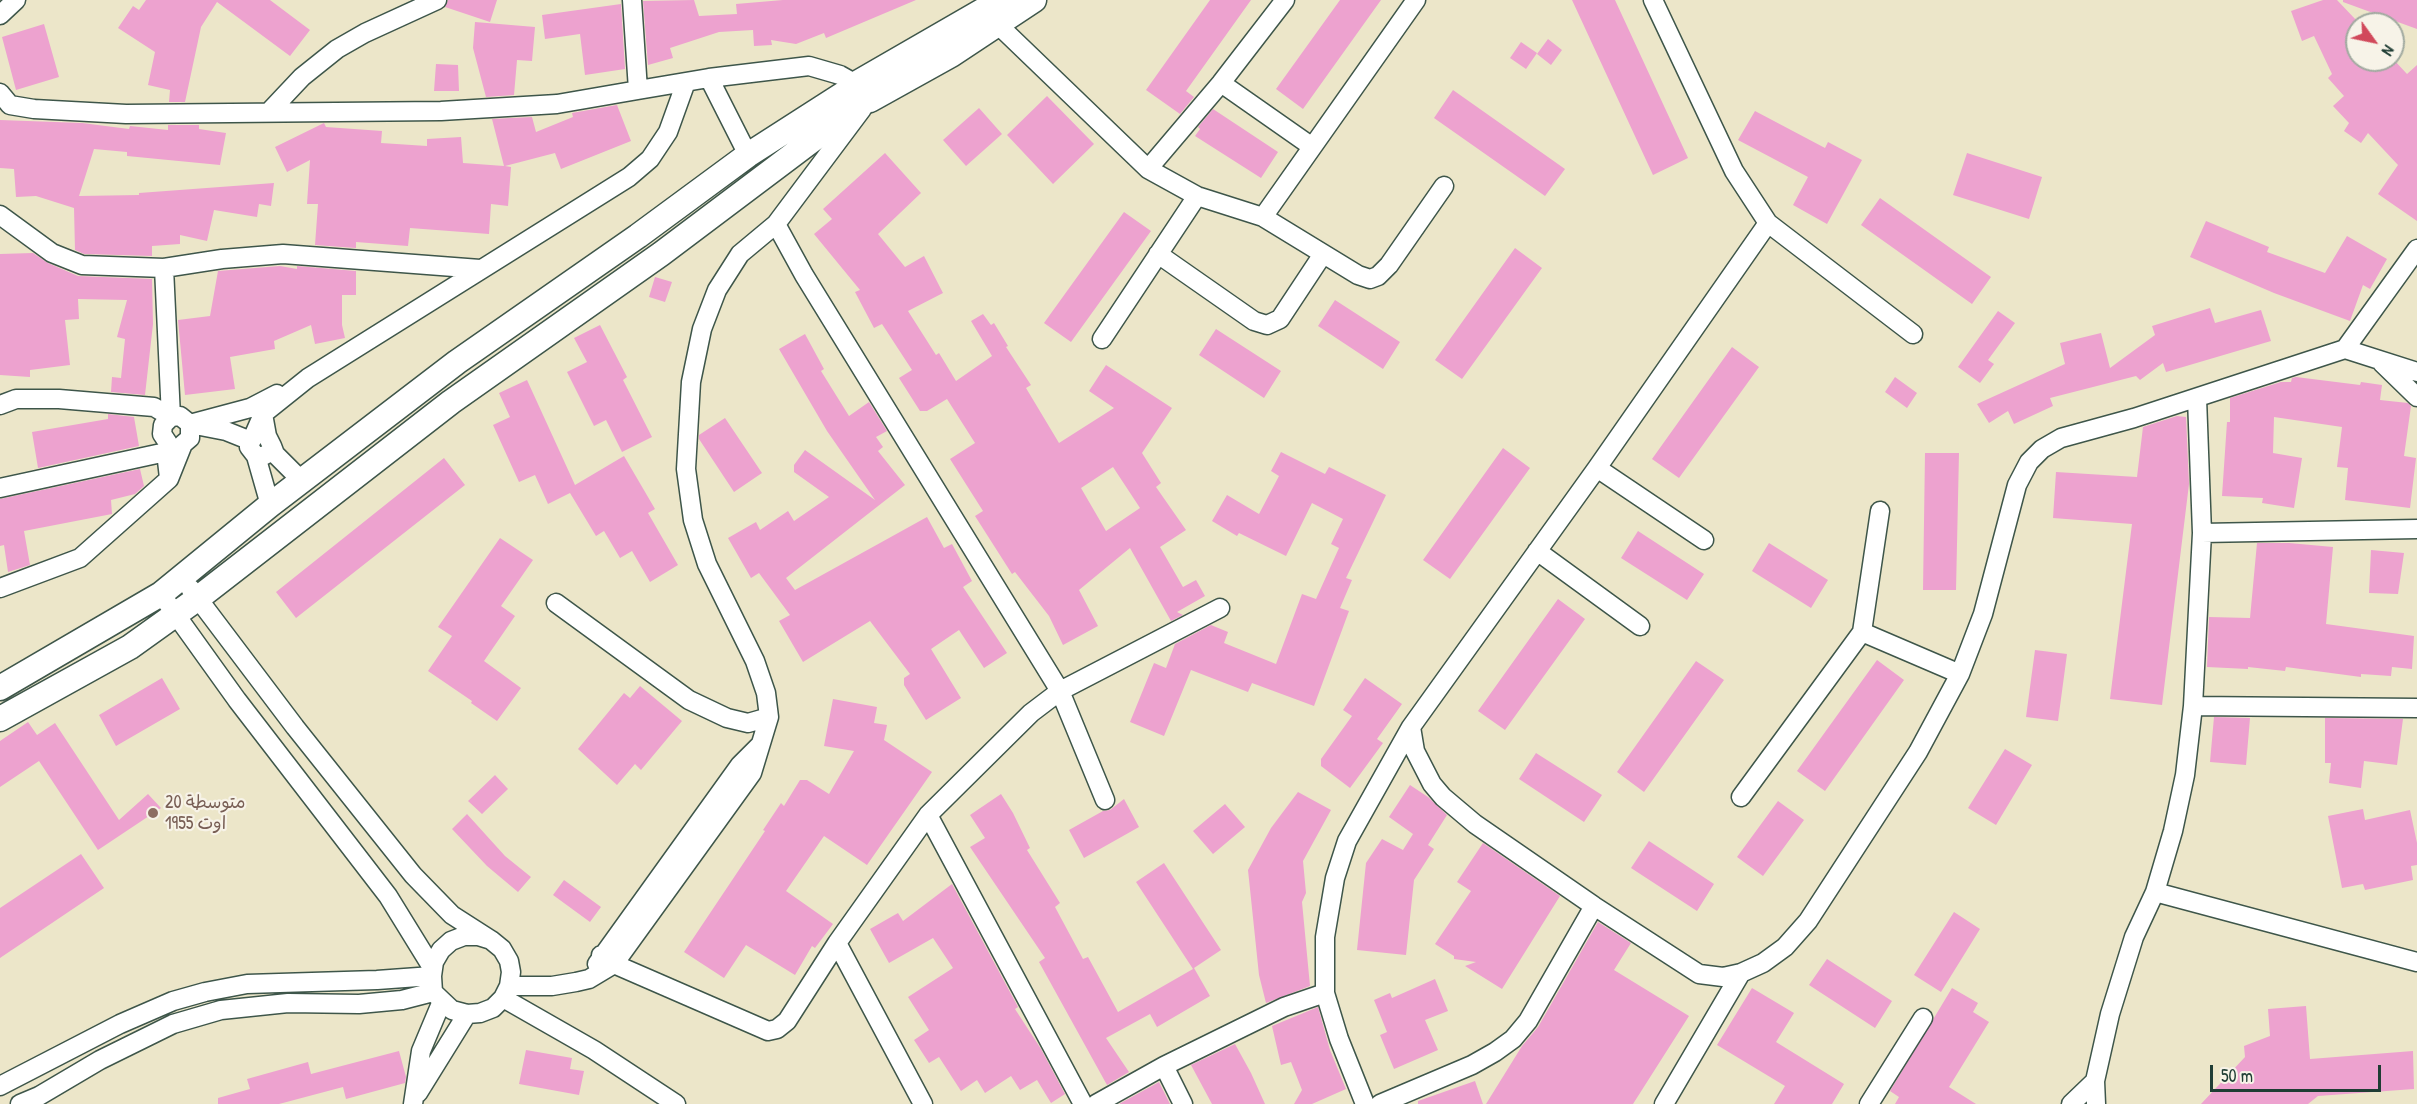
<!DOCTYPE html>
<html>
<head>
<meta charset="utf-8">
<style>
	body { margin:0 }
	#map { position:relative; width:2417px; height:1104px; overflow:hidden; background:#ece6c9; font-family:"Patrick Hand",sans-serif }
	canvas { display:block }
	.north { position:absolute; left:2345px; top:12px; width:60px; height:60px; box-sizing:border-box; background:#f7f3e8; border:2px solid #a1aaa0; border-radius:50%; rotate:123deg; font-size:16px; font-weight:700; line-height:24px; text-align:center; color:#1f3d34 }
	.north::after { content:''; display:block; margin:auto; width:21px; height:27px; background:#d1495b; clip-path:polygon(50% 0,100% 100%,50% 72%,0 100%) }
	.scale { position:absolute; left:2210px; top:1065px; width:171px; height:27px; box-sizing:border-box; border:3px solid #1f3d34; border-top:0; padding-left:8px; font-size:18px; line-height:21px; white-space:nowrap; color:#1f3d34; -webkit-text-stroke:4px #f7f3e8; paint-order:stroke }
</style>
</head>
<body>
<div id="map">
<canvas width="2417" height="1104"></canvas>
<div class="north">N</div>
<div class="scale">50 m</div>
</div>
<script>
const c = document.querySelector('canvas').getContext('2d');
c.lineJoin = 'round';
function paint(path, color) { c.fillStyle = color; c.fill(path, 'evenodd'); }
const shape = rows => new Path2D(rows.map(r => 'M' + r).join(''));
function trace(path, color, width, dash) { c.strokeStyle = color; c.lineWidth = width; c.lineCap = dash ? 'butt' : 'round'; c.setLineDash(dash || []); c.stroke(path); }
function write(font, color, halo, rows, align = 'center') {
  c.font = font + ' "Patrick Hand","Playpen Sans Arabic",sans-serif'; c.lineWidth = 4.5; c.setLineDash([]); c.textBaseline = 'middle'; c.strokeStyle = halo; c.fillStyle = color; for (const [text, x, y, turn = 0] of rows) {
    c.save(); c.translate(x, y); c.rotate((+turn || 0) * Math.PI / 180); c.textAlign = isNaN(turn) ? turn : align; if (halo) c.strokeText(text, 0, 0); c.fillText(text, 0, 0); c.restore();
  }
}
const building = shape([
	[146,0,270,0,310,30,290,56,217,2,201,27,185,102,169,102,170,90,148,85,155,52,118,28,133,6,139,10],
	[448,0,497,0,490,22,445,7],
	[694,0,699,16,737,14,736,4,783,0,916,0,826,38,824,33,796,44,771,40,772,45,754,46,753,30,719,32,670,48,673,58,648,65,643,1],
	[1210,0,1251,0,1186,91,1194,97,1180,114,1146,90],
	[1340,0,1381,0,1303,109,1276,89],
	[1572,0,1615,0,1688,158,1653,175],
	[2323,0,2337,0,2357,21,2357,60,2394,60,2407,74,2417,65,2417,221,2378,194,2398,165,2368,133,2361,143,2344,131,2349,123,2333,106,2344,96,2328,78,2332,74,2314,36,2302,41,2291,11],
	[2343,0,2417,0,2417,29,2343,2],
	[621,4,625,69,585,75,580,34,545,39,542,15],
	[475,22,535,27,532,61,517,60,514,95,486,97,473,48],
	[44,24,59,77,16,90,2,37],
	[1548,39,1562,50,1551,65,1537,54],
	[1521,42,1537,53,1526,69,1510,58],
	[436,64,458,65,459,91,434,91],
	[1453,90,1565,169,1545,196,1434,118],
	[1047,96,1094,144,1053,184,1007,135],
	[617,105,631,141,561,169,555,153,505,166,511,167,508,206,491,204,489,234,410,228,408,246,356,242,356,248,315,245,318,204,307,204,310,160,287,172,275,147,324,123,326,127,382,131,381,143,427,146,427,139,461,137,463,163,504,166,492,119,532,117,536,132,573,117,572,113],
	[979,108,1002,134,966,166,943,140],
	[1213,109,1278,152,1261,178,1195,136,1200,129,1198,127],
	[1755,111,1825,148,1828,142,1862,160,1827,224,1793,205,1808,177,1738,140],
	[0,120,82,123,129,129,130,126,168,130,168,125,199,125,199,129,226,133,220,165,127,156,127,152,94,149,79,196,139,195,139,193,274,183,271,206,259,204,257,217,214,210,207,241,180,235,180,244,152,246,152,256,84,254,75,250,74,208,36,196,16,197,14,169,0,168],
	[885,153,921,193,878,234,905,267,924,256,943,293,908,311,936,355,939,353,956,381,992,356,971,321,983,314,991,325,994,323,1008,346,1006,347,1031,385,1026,388,1059,443,1114,408,1089,391,1106,365,1172,408,1142,453,1161,483,1156,487,1186,530,1160,547,1183,587,1196,580,1205,596,1177,612,1183,615,1171,621,1130,548,1079,590,1098,626,1063,645,1049,616,1015,572,1012,574,975,516,983,511,950,459,975,443,947,399,927,411,920,411,899,378,912,370,882,324,874,328,855,292,860,290,814,234,832,219,823,209],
	[1113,467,1140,508,1106,531,1081,488],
	[1967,153,2042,177,2029,219,1953,195],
	[1880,198,1991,277,1972,304,1861,225],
	[1124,212,1151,231,1071,342,1044,323],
	[2206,221,2269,247,2267,252,2325,273,2347,236,2387,259,2370,289,2363,285,2350,321,2274,293,2190,257],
	[1515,248,1542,268,1462,379,1435,360],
	[33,253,48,263,78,276,152,279,153,324,145,395,111,392,112,377,121,378,125,339,117,337,127,300,78,299,79,319,65,320,70,365,30,370,30,377,0,375,0,254],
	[280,266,297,269,297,266,356,271,356,295,342,295,342,325,345,338,315,344,311,325,274,341,275,349,230,357,235,389,185,395,178,320,210,316,218,271],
	[655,277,672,282,665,302,649,297],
	[1335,300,1400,342,1383,369,1318,326],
	[2210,308,2215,323,2261,310,2271,341,2166,372,2163,363,2140,380,2136,376,2050,398,2053,406,2014,424,2008,411,1989,423,1977,404,2065,364,2060,343,2101,333,2110,368,2155,335,2152,326],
	[1998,311,2015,323,1988,360,1994,364,1980,383,1958,367],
	[600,325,627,377,623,380,652,437,622,452,606,420,594,426,567,372,587,362,574,338],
	[1216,329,1281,371,1264,398,1199,355],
	[805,334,824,369,821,371,849,416,869,402,887,431,876,437,883,447,878,451,905,485,786,578,795,590,927,517,944,548,952,544,972,581,963,587,1007,653,984,668,959,630,931,649,961,698,926,720,904,685,904,678,910,674,870,621,803,662,779,621,790,615,759,573,751,578,728,538,756,522,760,530,788,511,794,521,829,497,794,472,794,465,805,450,875,500,827,431,779,349],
	[1732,347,1759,367,1679,478,1652,459],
	[1895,377,1917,393,1907,408,1885,392],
	[2296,377,2360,385,2361,382,2382,385,2380,400,2408,403,2411,406,2404,456,2416,458,2410,508,2345,500,2348,468,2337,467,2342,427,2274,417,2273,453,2302,458,2294,508,2262,503,2263,498,2222,496,2227,422,2230,422,2230,398,2281,382,2291,382,2292,378],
	[527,380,575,485,624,456,655,509,648,513,678,565,650,582,632,551,620,558,604,531,596,536,570,493,548,504,535,475,519,482,493,425,510,417,499,393],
	[108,414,134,417,139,446,38,468,32,432,108,419],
	[2177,416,2186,417,2189,484,2162,705,2110,699,2132,524,2053,518,2056,472,2137,477,2143,427],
	[725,418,762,473,734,492,699,439,699,435],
	[1503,448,1530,468,1450,579,1423,560],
	[1281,452,1325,474,1329,467,1386,495,1346,578,1352,580,1340,608,1349,611,1314,706,1252,683,1248,692,1191,670,1164,736,1130,722,1154,663,1166,668,1175,644,1211,625,1228,632,1224,643,1276,664,1302,594,1316,599,1339,548,1331,544,1343,519,1312,503,1286,556,1239,533,1237,536,1212,521,1227,495,1259,514,1279,476,1271,471],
	[1925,453,1959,453,1956,590,1923,590],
	[444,458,465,485,296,618,276,592],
	[140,469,144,486,135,494,111,500,112,514,24,531,30,565,8,572,4,545,0,546,0,499],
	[1638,531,1704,574,1687,600,1621,558],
	[500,538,533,560,501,606,515,616,484,661,521,688,497,721,471,703,472,701,428,671,452,636,438,627],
	[1769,543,1828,580,1811,608,1752,571],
	[2257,543,2289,543,2333,547,2326,624,2414,636,2412,669,2392,667,2391,676,2361,674,2361,677,2286,667,2285,671,2248,667,2248,669,2207,667,2209,617,2250,618],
	[2371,550,2404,553,2398,594,2369,593],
	[1558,599,1585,619,1505,730,1478,711],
	[2035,650,2067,654,2058,721,2026,717],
	[1877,660,1904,680,1825,791,1797,771],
	[1696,661,1724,680,1644,792,1617,772],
	[162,678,180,709,116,746,99,715],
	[1365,678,1402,704,1377,739,1383,743,1350,788,1321,766,1321,759,1352,716,1343,710],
	[640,686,682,721,641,770,635,764,617,785,578,749,624,693,630,698],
	[833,699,877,707,874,723,887,725,884,740,932,772,867,865,824,836,786,891,833,924,815,948,812,946,795,975,746,945,724,978,684,952,765,831,763,830,781,803,784,806,800,780,807,780,829,794,854,751,824,746],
	[2214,717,2250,718,2246,765,2210,762],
	[2325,718,2403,719,2397,765,2364,761,2361,788,2329,783,2331,763,2325,763],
	[28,722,37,735,55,723,119,820,148,794,161,808,98,850,39,761,0,787,0,741],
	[2005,749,2032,765,1996,825,1968,808],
	[1536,753,1602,795,1584,822,1519,779],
	[495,775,508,789,482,814,468,801],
	[1410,785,1428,797,1447,815,1428,845,1434,849,1414,880,1406,955,1357,950,1366,863,1382,839,1403,850,1413,834,1389,817],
	[1298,792,1331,810,1303,861,1306,893,1302,902,1310,986,1266,1003,1259,975,1248,870,1271,828],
	[1001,794,1013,813,1030,848,1027,850,1060,903,1055,907,1083,959,1088,957,1118,1012,1193,969,1136,882,1164,863,1221,950,1194,968,1210,996,1157,1027,1150,1014,1106,1038,1129,1072,1107,1085,1039,962,1045,958,970,847,985,838,970,815],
	[1124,799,1139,827,1084,858,1069,830,1103,811,1110,810],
	[1778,801,1804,820,1763,876,1737,857],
	[1225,804,1245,827,1213,854,1193,831],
	[2363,809,2365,820,2410,810,2417,843,2417,865,2411,866,2413,880,2365,890,2363,884,2342,888,2328,816],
	[467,814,505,856,531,877,518,892,487,866,452,829],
	[1649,841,1714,884,1697,911,1631,868],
	[1483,843,1560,896,1502,989,1465,966,1476,962,1454,959,1454,956,1435,944,1471,891,1457,882],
	[81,854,104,888,0,958,0,908],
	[564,880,601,907,590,922,553,895],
	[952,884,1018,1007,1015,1009,1041,1049,1065,1094,1051,1103,1037,1080,1020,1090,1011,1076,985,1093,977,1080,961,1091,939,1057,929,1063,914,1040,929,1030,908,997,953,968,933,938,889,963,870,929,898,913,903,921],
	[1954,912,1980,929,1941,992,1914,975],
	[1598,922,1631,943,1614,970,1689,1016,1633,1104,1486,1104,1522,1046,1538,1027],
	[1827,959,1892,1001,1875,1028,1809,985],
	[1435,979,1448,1011,1425,1020,1438,1050,1394,1069,1380,1035,1387,1032,1374,1000,1390,993,1392,998],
	[1752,988,1794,1013,1776,1042,1844,1084,1832,1104,1774,1104,1785,1086,1717,1045],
	[1952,988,1978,1003,1973,1012,1989,1022,1949,1087,1976,1104,1895,1104,1899,1097,1890,1091],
	[2306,1006,2310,1059,2413,1051,2414,1089,2318,1096,2308,1104,2201,1104,2245,1057,2244,1046,2270,1036,2268,1009],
	[1318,1007,1330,1050,1346,1089,1312,1104,1294,1104,1302,1090,1291,1062,1281,1065,1272,1026],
	[1235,1044,1251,1073,1265,1104,1212,1104,1191,1065],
	[526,1050,572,1058,570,1069,584,1071,579,1095,519,1084],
	[399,1051,406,1077,405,1083,346,1099,343,1087,279,1104,218,1104,218,1098,250,1089,247,1079,308,1062,311,1074],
	[1475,1081,1483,1104,1418,1104,1418,1101],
	[1159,1082,1170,1104,1119,1104]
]);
const street = shape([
	[1653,0,1734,171,1768,223,1913,334],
	[0,15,16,0],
	[990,17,1148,169,1197,196,1263,217,1358,275,1370,279,1378,276,1389,265,1444,186],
	[709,78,748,155],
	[1221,83,1311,146],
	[638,90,709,78,809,66,840,75,856,84],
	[0,93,10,105,34,109,126,114,441,111,557,104,638,90,632,0],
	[269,112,302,77,337,49,365,33,437,0],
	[1148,169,1221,83,1285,0],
	[0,215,52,253,82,265,164,268,222,259,283,254,480,269],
	[1263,217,1416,0],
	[1768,223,1597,468,1411,727,1415,751,1432,784,1443,797,1475,824,1594,906,1699,974,1723,977,1741,973,1763,963,1785,947,1808,921,1918,752,1960,674,1983,614,2017,485,2029,462,2042,449,2061,438,2134,418,2345,349,2417,249],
	[776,224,804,275,1060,691,1105,800],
	[1158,254,1254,321,1267,325,1280,319,1323,254],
	[164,268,171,417,163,425,162,434,168,443,166,452,169,478],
	[1102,339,1197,196],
	[2345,349,2417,372],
	[2382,363,2417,397],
	[0,405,16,399,59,399,154,407,171,417,180,416,190,424,226,431,251,441],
	[259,434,253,437,249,447,256,456,263,456,269,453,272,446,267,436,263,414],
	[253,437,263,414,308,378,629,177,650,159,668,132,686,82],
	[272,446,275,454,302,481],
	[256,456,270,505],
	[1597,468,1704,540],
	[0,488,166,452],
	[2202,533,2417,529],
	[1537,551,1640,626],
	[0,588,80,558,169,479,183,444,190,438,190,424,250,408,277,394],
	[190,588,295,727,413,875,452,915,491,940],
	[161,594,237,700,388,896,433,969],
	[556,603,689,700,727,718,748,723,769,717],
	[1862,632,1960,674],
	[2193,706,2417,708],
	[1741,797,1862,632,1880,511],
	[928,815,1083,1104],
	[2155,892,2417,962],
	[464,936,478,936,491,940,502,949,509,961,511,972,509,986,503,998,493,1008,480,1013,467,1014,452,1010,433,992,432,976,434,962,441,950,451,941,464,936],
	[837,943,923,1104],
	[601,955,614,964,768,1031,777,1029,787,1021,837,943,928,815,1031,713,1060,691,1220,608],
	[597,964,740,765,759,746],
	[509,986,552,986,576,982,589,979,614,964,752,773,769,717,766,693,755,661,707,564,693,520,686,469,691,382,702,329,717,290,740,254,776,224,862,109],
	[503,998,594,1050,676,1104],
	[1164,1066,1183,1104],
	[0,1086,120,1024,173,1001,205,992,247,984,377,980,432,976],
	[418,1093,467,1014],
	[20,1104,39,1096,100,1060,173,1024,221,1010,288,1003,359,1004,402,1000,433,992],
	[413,1104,421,1051,442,1001],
	[1096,1104,1164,1066,1284,1007,1325,993],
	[1365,1104,1339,1039,1325,993,1325,937,1335,878,1347,841,1411,727],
	[1380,1104,1472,1065,1495,1052,1513,1039,1528,1021,1594,906],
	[1664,1104,1741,973],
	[1869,1104,1923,1018],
	[2071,1104,2095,1081],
	[2096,1104,2095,1081,2110,1014,2134,937,2155,892,2173,831,2185,775,2193,706,2202,533,2197,398]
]);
const secondary = shape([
	[859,82,1001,0],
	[870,100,951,55,1034,0],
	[0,688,161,594,270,505,457,362,638,236,748,155,854,87],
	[0,719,130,647,197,599,451,402,661,254,863,102,870,100,874,95,873,88,869,83,863,81,856,84,854,94,858,100,863,102]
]);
const markers = [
	[153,813,6,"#8d6e63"]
];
const educationNames = [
	["متوسطة 20",165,803],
	["اوت 1955",165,824]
];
paint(building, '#eda2cf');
trace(street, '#3e564a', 21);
trace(secondary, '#3e564a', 27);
trace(street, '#fff', 18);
trace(secondary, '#fff', 24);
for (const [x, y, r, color] of markers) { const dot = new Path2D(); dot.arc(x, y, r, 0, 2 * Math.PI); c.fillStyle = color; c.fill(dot); trace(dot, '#f7f3e8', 2); }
write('18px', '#785e54', '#f7f3e8', educationNames, 'left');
</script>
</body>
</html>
